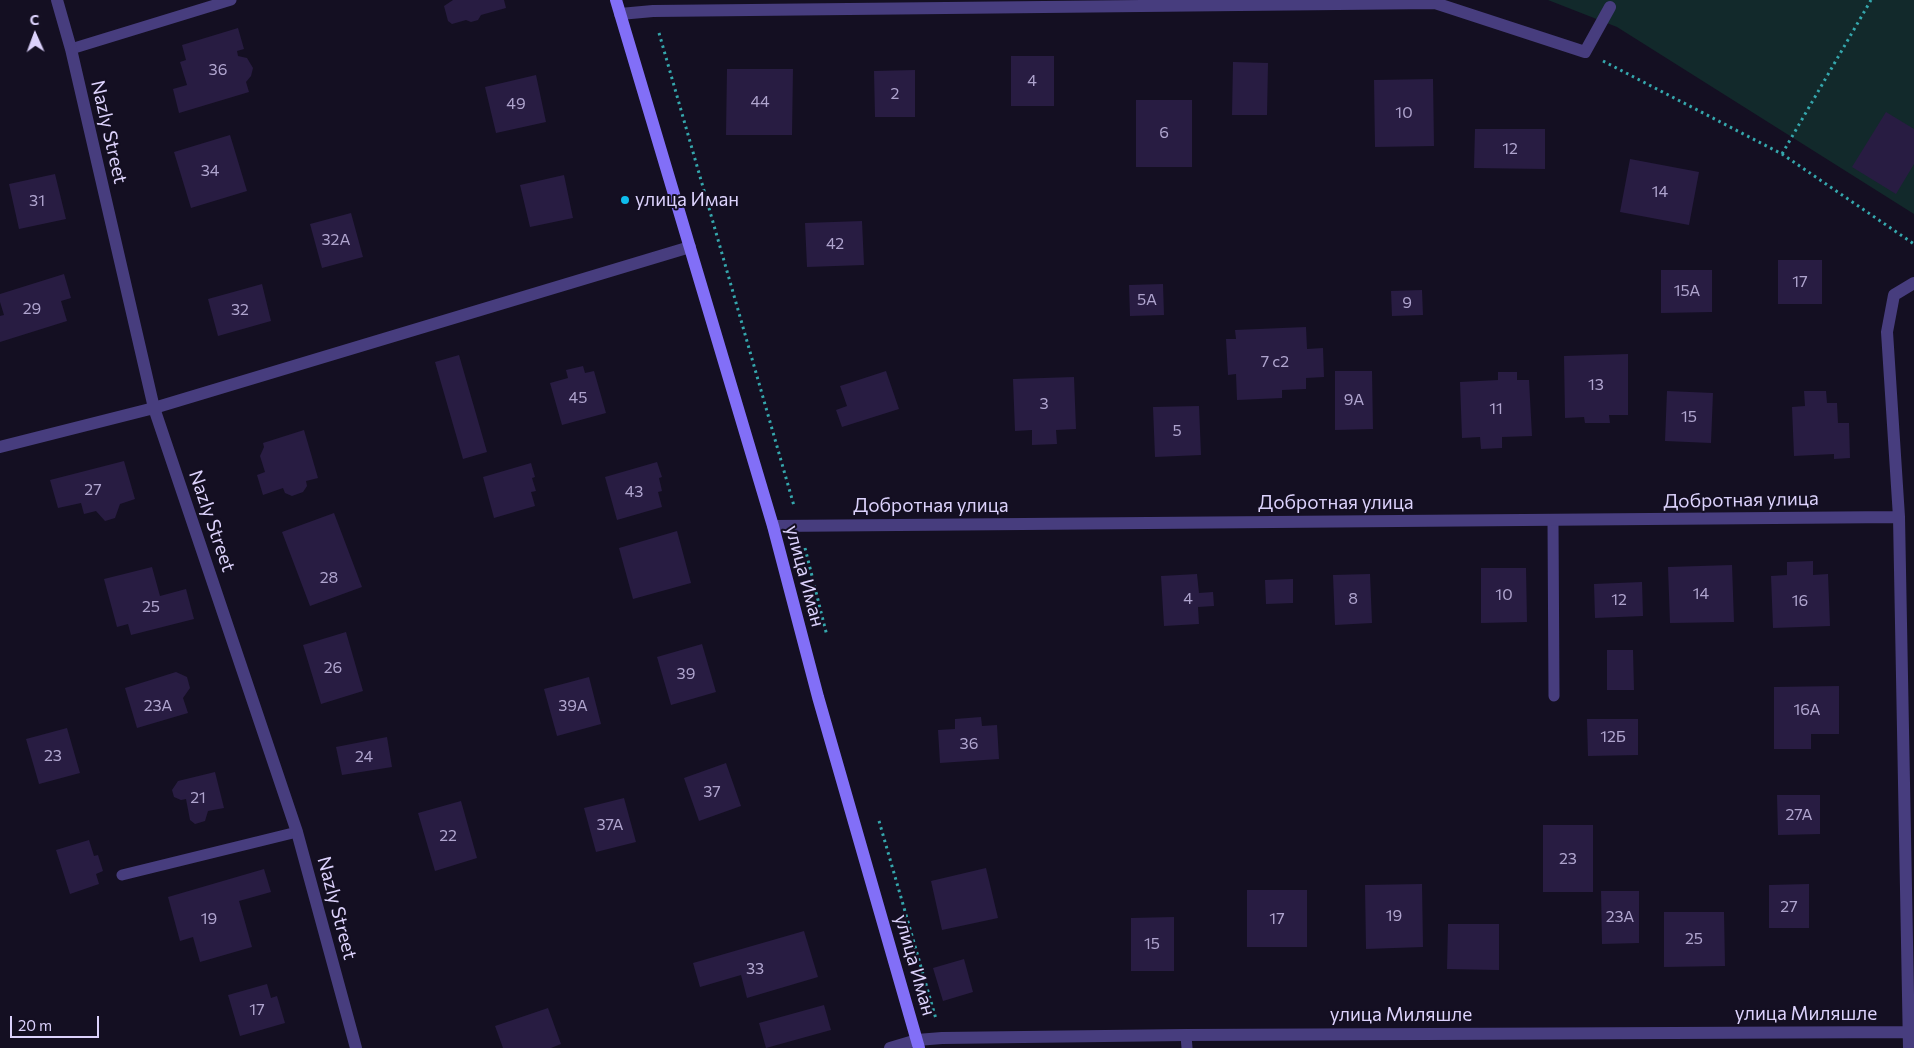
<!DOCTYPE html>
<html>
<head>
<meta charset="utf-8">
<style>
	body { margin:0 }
	#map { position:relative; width:1914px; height:1048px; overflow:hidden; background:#140f22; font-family:Commissioner,sans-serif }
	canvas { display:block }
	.north { position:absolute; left:10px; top:10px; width:50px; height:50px; -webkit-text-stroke:4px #140f22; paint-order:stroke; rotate:358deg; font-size:14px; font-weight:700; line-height:20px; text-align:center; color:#dcd2fc }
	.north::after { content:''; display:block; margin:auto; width:18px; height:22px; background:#dcd2fc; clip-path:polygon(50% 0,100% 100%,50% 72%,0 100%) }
	.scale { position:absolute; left:10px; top:1016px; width:89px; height:22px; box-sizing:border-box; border:2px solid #dcd2fc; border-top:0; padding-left:6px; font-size:15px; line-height:18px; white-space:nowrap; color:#dcd2fc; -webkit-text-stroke:4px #140f22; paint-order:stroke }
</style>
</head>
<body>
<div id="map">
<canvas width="1914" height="1048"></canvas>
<div class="north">С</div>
<div class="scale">20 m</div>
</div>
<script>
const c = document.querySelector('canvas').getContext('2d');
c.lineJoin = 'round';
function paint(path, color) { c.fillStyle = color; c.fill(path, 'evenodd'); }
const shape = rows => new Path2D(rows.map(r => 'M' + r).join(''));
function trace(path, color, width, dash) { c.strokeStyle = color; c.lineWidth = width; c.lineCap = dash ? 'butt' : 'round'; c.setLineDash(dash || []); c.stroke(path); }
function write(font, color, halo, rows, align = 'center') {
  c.font = font + ' Commissioner,sans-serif'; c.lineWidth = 4; c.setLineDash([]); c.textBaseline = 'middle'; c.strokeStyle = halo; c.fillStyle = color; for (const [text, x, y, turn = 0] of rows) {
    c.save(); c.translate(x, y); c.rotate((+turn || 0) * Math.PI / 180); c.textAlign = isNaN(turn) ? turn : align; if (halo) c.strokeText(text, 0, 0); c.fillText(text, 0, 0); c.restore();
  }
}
const green = shape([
	[1548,0,1914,0,1914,214,1617,27]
]);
const building = shape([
	[453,0,504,0,506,8,481,15,478,20,471,22,466,20,452,24,448,21,444,6],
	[238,28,244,49,237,51,238,56,247,58,253,68,251,76,246,82,249,92,179,113,173,89,187,85,180,62,186,60,182,45],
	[1011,56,1054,56,1054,106,1011,106],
	[1233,62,1268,63,1267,115,1232,115],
	[727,69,793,69,792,135,726,135],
	[915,70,915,117,875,117,874,71],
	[536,75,546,122,496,133,485,87],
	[1433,79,1434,146,1375,147,1374,80],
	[1136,100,1192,100,1192,167,1136,167],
	[1886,112,1914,129,1914,164,1896,194,1852,167],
	[1475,129,1545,129,1545,169,1474,168],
	[230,135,247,191,191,208,174,152],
	[1630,159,1699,172,1689,225,1620,212],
	[55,174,66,219,19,229,9,184],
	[564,175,573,218,530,227,520,185],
	[351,213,363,257,322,268,310,224],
	[862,221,864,265,807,267,805,223],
	[1778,260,1822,260,1822,304,1778,304],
	[1661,270,1712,270,1712,312,1661,313],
	[64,274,71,298,61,301,67,321,0,342,0,316,4,315,0,302,0,294],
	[262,284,271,321,218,336,208,299],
	[1163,284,1164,315,1130,316,1129,285],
	[1422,290,1423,315,1392,316,1391,291],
	[1306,327,1307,349,1323,348,1324,377,1306,378,1306,389,1282,390,1282,398,1237,400,1236,374,1228,375,1226,339,1236,339,1235,330],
	[1628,354,1628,415,1609,415,1610,423,1585,423,1584,417,1565,418,1564,356],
	[459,355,487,452,463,459,435,362],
	[583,366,585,373,594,371,606,413,562,425,550,383,568,378,566,370],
	[886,371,899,409,842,427,836,410,847,406,840,386],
	[1335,371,1372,371,1373,429,1335,430],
	[1498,372,1517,372,1517,380,1529,380,1532,436,1502,437,1502,448,1481,449,1480,437,1462,438,1460,382,1498,380],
	[1074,377,1076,429,1056,430,1057,444,1032,445,1032,430,1015,431,1013,379],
	[1667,391,1713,393,1711,443,1665,441],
	[1804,391,1826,391,1827,403,1837,403,1838,423,1849,423,1850,458,1834,459,1834,454,1794,456,1792,407,1805,406],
	[1199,406,1201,455,1155,457,1153,407],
	[304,430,318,478,306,481,307,486,303,492,292,496,285,493,283,488,263,495,257,475,265,472,260,456,264,447,263,443],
	[124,461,135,499,120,504,115,518,105,521,96,511,84,514,81,503,58,508,50,480],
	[657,462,662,477,659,478,662,491,658,492,662,507,617,520,605,477],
	[531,463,535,477,532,478,536,491,531,492,535,506,494,518,483,477],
	[334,513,362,587,310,606,282,532],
	[677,531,691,583,633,599,619,548],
	[1813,561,1813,575,1828,574,1830,626,1773,628,1771,576,1787,575,1787,562],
	[1732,565,1734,622,1670,623,1668,567],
	[152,567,160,596,186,589,194,619,131,635,128,624,117,627,104,579],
	[1481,568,1526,568,1527,622,1481,623],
	[1197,574,1199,593,1213,592,1214,606,1198,607,1199,624,1164,626,1161,576],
	[1370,574,1372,623,1335,625,1333,575],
	[1293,579,1293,603,1266,604,1265,580],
	[1642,582,1643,616,1595,618,1594,584],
	[346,632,363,691,321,704,303,645],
	[702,644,716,692,671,705,657,657],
	[1607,650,1633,650,1634,690,1607,690],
	[176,672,187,677,190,688,183,698,188,713,137,728,125,688],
	[589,677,601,724,557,736,544,689],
	[1839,686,1839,734,1811,734,1811,749,1774,749,1774,687],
	[981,717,982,726,997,725,999,759,940,763,938,730,955,729,955,719],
	[1587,719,1638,719,1638,755,1588,756],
	[67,728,80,773,39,784,26,739],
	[387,737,392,767,342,775,336,747],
	[726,763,741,806,699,821,684,778],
	[215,772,224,808,208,811,205,821,195,824,190,820,186,799,181,800,174,797,172,790,178,781],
	[1777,795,1820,795,1820,834,1778,835],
	[624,798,636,842,596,852,584,808],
	[461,801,477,858,435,871,418,813],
	[1543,825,1593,825,1593,892,1543,892],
	[89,840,94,856,98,855,103,871,96,874,99,884,70,894,56,850],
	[986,868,998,918,942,930,931,881],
	[264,869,271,892,239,901,252,947,200,962,193,937,180,941,168,897],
	[1422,884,1423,947,1366,949,1365,885],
	[1809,884,1809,928,1769,928,1769,885],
	[1247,890,1307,890,1307,947,1247,947],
	[1601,891,1639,891,1639,943,1602,944],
	[1664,912,1724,912,1725,966,1664,967],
	[1174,917,1174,971,1131,971,1131,918],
	[1448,924,1499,924,1499,970,1447,969],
	[804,931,818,977,747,998,741,975,700,987,693,963],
	[964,959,973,992,943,1001,933,968],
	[267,984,271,998,277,996,285,1023,240,1036,228,995],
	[824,1005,831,1030,766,1048,759,1023],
	[548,1008,561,1044,551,1048,503,1048,495,1026]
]);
const path = shape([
	[659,33,794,506],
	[1603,61,1782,154,1914,244],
	[1782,154,1871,0],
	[805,548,827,636],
	[879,821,936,1019]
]);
const lane = shape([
	[71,49,231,0],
	[1553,520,1554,696],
	[122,875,297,832],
	[1186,1035,1187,1048]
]);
const street = shape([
	[57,0,71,49,154,408,297,832,356,1048],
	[620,14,653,11,1435,3,1585,52,1610,7],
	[0,447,154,408,690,247],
	[773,526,1899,517],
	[890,1048,917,1040,942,1038,1186,1035,1914,1032],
	[1909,1048,1899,517,1887,332,1894,295,1914,283]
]);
const secondary = shape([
	[616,0,773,526,818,697,919,1048]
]);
const markers = [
	[625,200,5,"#0ebded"]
];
const numberNames = [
	["36",218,70],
	["4",1032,81],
	["2",895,94],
	["44",760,102],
	["49",516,104],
	["10",1404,113],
	["6",1164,133],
	["12",1510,149],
	["34",210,171],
	["14",1660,192],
	["31",37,201],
	["32А",336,240],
	["42",835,244],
	["17",1800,282],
	["15А",1687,291],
	["5А",1147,300],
	["9",1407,303],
	["29",32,309],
	["32",240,310],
	["7 с2",1275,362],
	["13",1596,385],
	["45",578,398],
	["9А",1354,400],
	["3",1044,404],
	["11",1496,409],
	["15",1689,417],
	["5",1177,431],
	["27",93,490],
	["43",634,492],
	["28",329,578],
	["14",1701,594],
	["10",1504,595],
	["4",1188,599],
	["8",1353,599],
	["12",1619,600],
	["16",1800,601],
	["25",151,607],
	["26",333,668],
	["39",686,674],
	["23А",158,706],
	["39A",573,706],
	["16А",1807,710],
	["12Б",1613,737],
	["36",969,744],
	["23",53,756],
	["24",364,757],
	["37",712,792],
	["21",198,798],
	["27А",1799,815],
	["37А",610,825],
	["22",448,836],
	["23",1568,859],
	["27",1789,907],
	["19",1394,916],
	["23А",1620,917],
	["19",209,919],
	["17",1277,919],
	["25",1694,939],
	["15",1152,944],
	["33",755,969],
	["17",257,1010]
];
const streetNames = [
	["Nazly Street",109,132,77],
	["Добротная улица",1741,500,-1],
	["Добротная улица",1336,503],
	["Добротная улица",931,506],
	["Nazly Street",212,521,71],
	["улица Иман",805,576,75],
	["Nazly Street",337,908,75],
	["улица Иман",915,965,74],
	["улица Миляшле",1806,1014],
	["улица Миляшле",1401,1015]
];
const poiNames = [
	["улица Иман",635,200]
];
paint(green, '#12292b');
paint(building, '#281c42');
trace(path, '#35a7ad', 3, [2.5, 4]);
trace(lane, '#473d7e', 11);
trace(street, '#473d7e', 12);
trace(secondary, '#826ff7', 12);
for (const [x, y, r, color] of markers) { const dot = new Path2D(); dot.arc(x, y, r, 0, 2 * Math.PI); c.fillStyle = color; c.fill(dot); trace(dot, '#140f22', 2); }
write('16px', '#afa4ce', null, numberNames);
write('19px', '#dcd2fc', '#140f22', streetNames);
write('19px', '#dcd2fc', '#140f22', poiNames, 'left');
</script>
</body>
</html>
